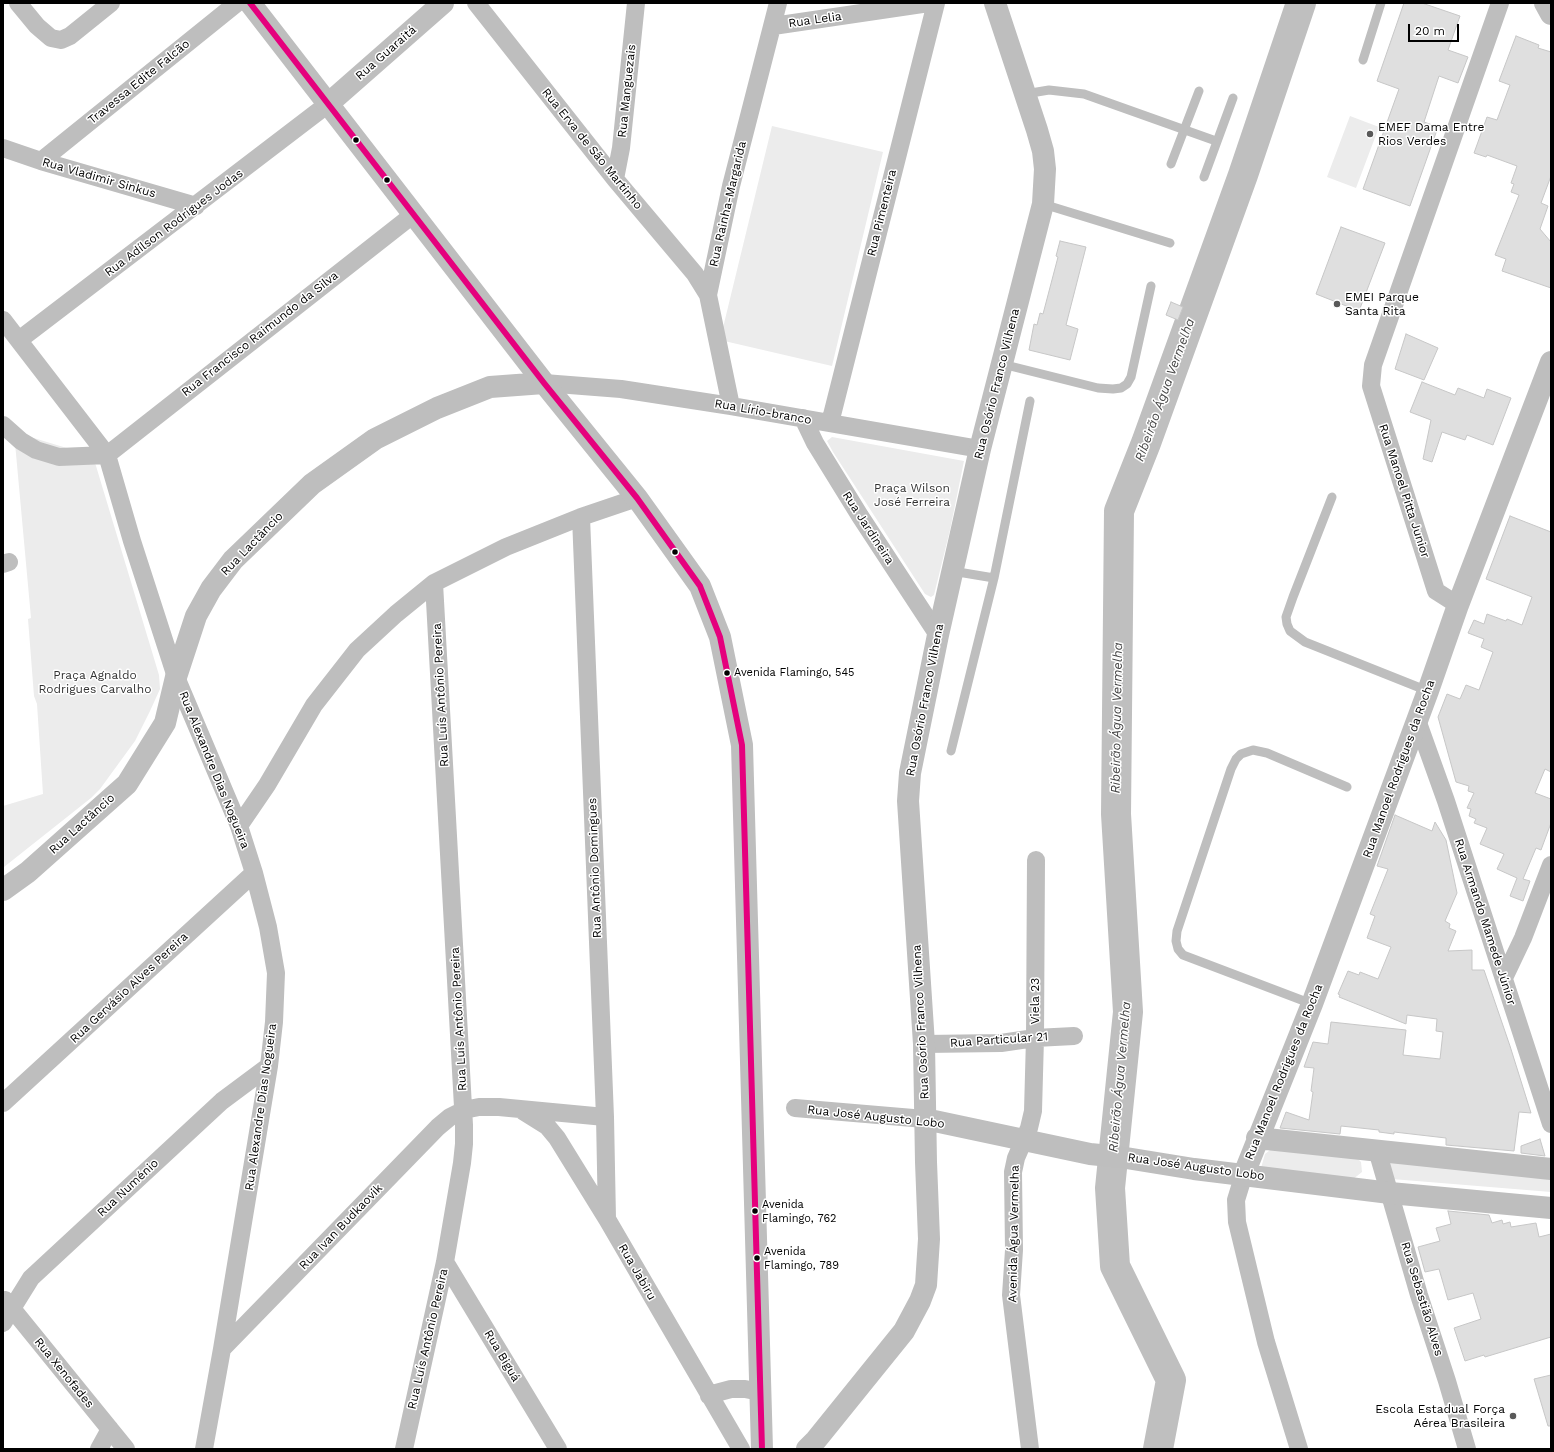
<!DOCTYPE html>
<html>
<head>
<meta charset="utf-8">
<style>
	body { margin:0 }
	#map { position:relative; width:1554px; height:1452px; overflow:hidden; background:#fff; font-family:"Work Sans",sans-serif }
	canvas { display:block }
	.frame { position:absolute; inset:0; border:4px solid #000; pointer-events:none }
	.scale { position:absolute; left:1408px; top:24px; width:51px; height:18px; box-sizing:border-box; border:2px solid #000; border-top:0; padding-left:5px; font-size:12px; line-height:14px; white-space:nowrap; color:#000; -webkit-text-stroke:3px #fff; paint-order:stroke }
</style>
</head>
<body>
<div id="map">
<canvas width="1554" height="1452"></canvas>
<div class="frame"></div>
<div class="scale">20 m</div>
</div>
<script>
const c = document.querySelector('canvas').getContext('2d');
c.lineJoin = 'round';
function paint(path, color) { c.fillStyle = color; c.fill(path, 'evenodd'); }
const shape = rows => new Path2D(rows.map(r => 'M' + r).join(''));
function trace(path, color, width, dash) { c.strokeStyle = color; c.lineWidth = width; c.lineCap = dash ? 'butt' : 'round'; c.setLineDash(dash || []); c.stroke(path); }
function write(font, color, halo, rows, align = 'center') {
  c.font = font + ' "Work Sans",sans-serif'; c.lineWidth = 3; c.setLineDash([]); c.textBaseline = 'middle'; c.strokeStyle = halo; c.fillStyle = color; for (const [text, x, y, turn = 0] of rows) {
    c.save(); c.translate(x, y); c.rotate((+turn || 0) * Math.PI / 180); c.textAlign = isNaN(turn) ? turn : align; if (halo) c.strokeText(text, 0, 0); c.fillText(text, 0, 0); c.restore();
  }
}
const green = shape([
	[1350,116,1379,127,1356,188,1327,177],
	[772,126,883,152,832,366,720,340],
	[14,432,93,456,159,675,160,689,150,711,135,741,100,789,91,798,4,867,3,806,43,794,37,704,34,696,28,619,31,618],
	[832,437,964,461,950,530,934,595,931,597,925,594,833,452,827,441],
	[1274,1147,1356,1157,1361,1162,1362,1172,1352,1180,1261,1168,1265,1154],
	[1393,1159,1549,1177,1551,1182,1551,1192,1392,1179,1385,1166]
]);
const river = shape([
	[1158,1449,1171,1380,1115,1266,1110,1188,1128,1012,1116,814,1119,511,1146,443,1243,175,1301,3]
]);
const building = shape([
	[1404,3,1422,3,1460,16,1448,50,1468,57,1458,83,1439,76,1424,122,1438,127,1410,206,1363,189,1399,89,1377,81,1404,3],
	[1516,36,1539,45,1538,48,1551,52,1551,176,1541,203,1548,206,1540,229,1551,242,1551,288,1502,271,1506,259,1495,255,1519,195,1511,192,1514,184,1511,183,1517,166,1487,155,1486,157,1474,153,1487,117,1497,120,1510,85,1499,81,1516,36],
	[1341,227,1385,243,1359,311,1316,294,1341,227],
	[1060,241,1086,247,1066,325,1078,329,1070,360,1029,350,1034,324,1037,325,1040,313,1043,314,1058,257,1056,256,1060,241],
	[1171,302,1183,307,1178,320,1166,315,1171,302],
	[1406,334,1438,348,1424,380,1395,369,1406,334],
	[1422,382,1455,395,1458,388,1484,398,1487,389,1511,398,1493,445,1467,435,1465,440,1442,432,1432,462,1423,459,1431,420,1410,412,1422,382],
	[1510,516,1551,532,1551,772,1545,769,1535,793,1551,799,1551,823,1541,850,1536,848,1523,879,1530,881,1523,901,1510,896,1517,878,1497,869,1504,854,1480,844,1487,828,1474,823,1476,819,1469,816,1471,809,1467,808,1474,793,1468,791,1469,786,1456,782,1438,717,1447,694,1460,699,1466,685,1479,690,1493,652,1481,647,1484,639,1468,633,1474,620,1484,624,1487,614,1506,621,1507,619,1522,625,1532,597,1486,579,1510,516],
	[1395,815,1432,831,1435,822,1446,840,1457,893,1445,921,1450,924,1449,928,1456,931,1448,951,1472,950,1472,970,1484,970,1510,1046,1531,1113,1519,1112,1514,1151,1446,1145,1446,1138,1394,1132,1394,1134,1379,1132,1379,1130,1341,1126,1340,1134,1280,1128,1286,1112,1309,1120,1313,1092,1311,1091,1314,1068,1304,1067,1313,1042,1328,1044,1331,1022,1406,1030,1403,1055,1440,1059,1443,1032,1436,1031,1437,1019,1407,1015,1406,1024,1339,997,1340,995,1338,994,1348,971,1359,975,1360,972,1378,979,1391,947,1367,938,1375,916,1370,914,1388,869,1377,866,1395,815],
	[1540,1139,1545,1156,1521,1153,1521,1146,1540,1139],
	[1448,1211,1489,1215,1492,1223,1502,1220,1503,1224,1510,1222,1511,1227,1536,1223,1539,1237,1551,1234,1551,1337,1485,1357,1484,1355,1465,1361,1454,1328,1481,1319,1473,1293,1448,1300,1439,1269,1425,1272,1418,1247,1440,1241,1436,1228,1451,1224,1448,1211],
	[1551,1375,1551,1426,1548,1426,1534,1379,1551,1375]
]);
const service = shape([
	[1363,60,1381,3],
	[1025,94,1049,90,1084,94,1216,141],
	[1171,164,1199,91],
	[1204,177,1233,98],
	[1043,204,1170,243],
	[1002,364,1098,388,1113,389,1121,388,1127,384,1131,377,1151,286],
	[1332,497,1293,597,1286,617,1287,624,1290,631,1305,642,1428,691],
	[952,571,994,578,1030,401],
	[951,751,994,578],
	[1312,1004,1183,955,1178,949,1176,941,1177,931,1231,769,1236,759,1241,754,1253,750,1267,753,1347,787]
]);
const minor = shape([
	[18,3,37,26,51,38,61,40,70,36,111,3],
	[476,3,615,179,695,274,708,295],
	[773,26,929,3],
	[3,148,41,161,196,206],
	[41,161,237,3],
	[615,179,621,148,636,3],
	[3,320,107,455,132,541,176,677,239,826,254,873,268,927,276,973,274,1022,269,1066,222,1349,204,1449],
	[19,340,328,104],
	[544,383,621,389,731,406,980,449],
	[731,406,708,295,731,186,778,3],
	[803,418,815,443,860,516,938,635],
	[830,423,936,3],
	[3,425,21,441,36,450,59,457,107,455],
	[107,455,414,214],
	[581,517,605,1117,607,1219],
	[3,564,9,562],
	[1458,605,1436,591,1371,386,1373,365,1500,3],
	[1417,720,1446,801,1551,1124],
	[239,826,267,785,314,705,357,650,396,614,434,583,506,547,581,517,637,498],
	[1504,978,1523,938,1551,865],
	[924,1044,1001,1043,1035,1038,1074,1036],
	[3,1103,254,873],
	[795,1108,925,1119],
	[523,1111,547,1126,557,1138,607,1219,741,1449],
	[1377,1150,1419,1295,1447,1381,1467,1449],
	[1244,1174,1236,1200,1237,1222,1266,1342,1299,1449],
	[445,1262,558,1449],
	[5,1300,126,1449],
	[3,1323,31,1278,222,1101,269,1066],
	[222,1349,438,1127,450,1117,464,1110,479,1107,499,1107,605,1117],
	[709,1396,716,1393,731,1389,745,1389,760,1392],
	[99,1449,110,1429],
	[404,1449,445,1262,462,1163,464,1144,464,1125,434,583],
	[1030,1449,1011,1295,1014,1250,1013,1172,1016,1158,1029,1128,1033,1111,1035,1038,1036,860]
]);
const tertiary = shape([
	[250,3,544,383,637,498,700,586,720,637,742,745,762,1449],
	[1545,3,1551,14],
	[328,104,443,3],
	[3,890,28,872,127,784,165,723,176,677,196,616,211,589,233,560,312,484,375,439,437,408,490,387,544,383],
	[925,1119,1090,1154,1120,1157,1194,1169,1390,1193,1551,1208],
	[1257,1138,1551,1169],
	[1244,1174,1312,1004,1428,691,1458,605,1551,362],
	[807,1449,816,1440,904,1331,920,1301,926,1285,929,1239,926,1162,924,1044,908,801,910,773,938,635,980,449,1043,204,1045,169,1043,151,1037,130,995,3]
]);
const bus1 = shape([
	[250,3,544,383,637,498,700,586,720,637,742,745,762,1449]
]);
const markers = [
	[1370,134,4,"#595959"],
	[356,140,3.5,"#000"],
	[387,180,3.5,"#000"],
	[1337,304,4,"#595959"],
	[675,552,3.5,"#000"],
	[727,673,3.5,"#000"],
	[755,1211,3.5,"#000"],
	[757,1258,3.5,"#000"],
	[1513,1416,4,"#595959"]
];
const busNames = [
	["Avenida Flamingo, 545",734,673],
	["Avenida",762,1205],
	["Flamingo, 762",762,1219],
	["Avenida",764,1252],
	["Flamingo, 789",764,1266]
];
const streetNames = [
	["Rua Lelia",815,20,-8],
	["Rua Guaraitá",386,53,-41],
	["Travessa Edite Falcão",139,82,-39],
	["Rua Manguezais",627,91,-84],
	["Rua Erva de São Martinho",592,149,51],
	["Rua Vladimir Sinkus",99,178,16],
	["Rua Rainha-Margarida",728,204,-77],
	["Rua Pimenteira",882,213,-76],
	["Rua Adílson Rodrigues Jodas",174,223,-37],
	["Rua Francisco Raimundo da Silva",260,334,-38],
	["Rua Osório Franco Vilhena",997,384,-76],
	["Rua Lírio-branco",763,412,10],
	["Rua Manoel Pitta Junior",1404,491,72],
	["Rua Jardineira",868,528,57],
	["Rua Lactâncio",252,544,-46],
	["Rua Luís Antônio Pereira",441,695,-93],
	["Rua Osório Franco Vilhena",925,700,-79],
	["Rua Manoel Rodrigues da Rocha",1399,769,-70],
	["Rua Alexandre Dias Nogueira",214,770,68],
	["Rua Lactâncio",82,824,-42],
	["Rua Antônio Domingues",595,868,-92],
	["Rua Armando Mamede Júnior",1485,922,72],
	["Rua Gervásio Alves Pereira",129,988,-43],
	["Viela 23",1035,1001,-90],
	["Rua Luís Antônio Pereira",459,1019,-93],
	["Rua Osório Franco Vilhena",921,1022,-93],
	["Rua Particular 21",999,1040,-4],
	["Rua Manoel Rodrigues da Rocha",1284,1072,-68],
	["Rua Alexandre Dias Nogueira",261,1107,-82],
	["Rua José Augusto Lobo",876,1117,6],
	["Rua José Augusto Lobo",1196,1167,8],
	["Rua Numénio",128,1188,-43],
	["Rua Ivan Budkaovik",341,1227,-46],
	["Avenida Água Vermelha",1014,1234,-89],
	["Rua Jabiru",637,1272,60],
	["Rua Sebastião Alves",1422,1299,73],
	["Rua Luís Antônio Pereira",428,1339,-77],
	["Rua Biguá",502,1356,59],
	["Rua Xenofades",64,1373,51]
];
const poiNames = [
	["EMEF Dama Entre",1378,127],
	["Rios Verdes",1378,141],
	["EMEI Parque",1345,297],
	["Santa Rita",1345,311],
	["Escola Estadual Força",1505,1409,"right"],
	["Aérea Brasileira",1505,1423,"right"]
];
const parkNames = [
	["Praça Wilson",912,488],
	["José Ferreira",912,502],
	["Praça Agnaldo",95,675],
	["Rodrigues Carvalho",95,689]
];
const waterNames = [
	["Ribeirão Água Vermelha",1165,390,-70],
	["Ribeirão Água Vermelha",1117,718,-89],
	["Ribeirão Água Vermelha",1120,1077,-85]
];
paint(green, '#ececec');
trace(river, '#bfbfbf', 30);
paint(building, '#dfdfdf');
trace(building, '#c7c7c7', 1);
trace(service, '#bebebe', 9);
trace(minor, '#bebebe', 18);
trace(tertiary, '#bebebe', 22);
trace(bus1, '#e5007d', 6);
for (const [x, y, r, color] of markers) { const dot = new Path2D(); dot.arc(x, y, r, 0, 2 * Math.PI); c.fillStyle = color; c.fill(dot); trace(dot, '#fff', 1.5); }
write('11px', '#000', '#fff', busNames, 'left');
write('12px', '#000', '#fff', streetNames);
write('12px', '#000', '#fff', poiNames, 'left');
write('12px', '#333', '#fff', parkNames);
write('italic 13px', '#444', '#fff', waterNames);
</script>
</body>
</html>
